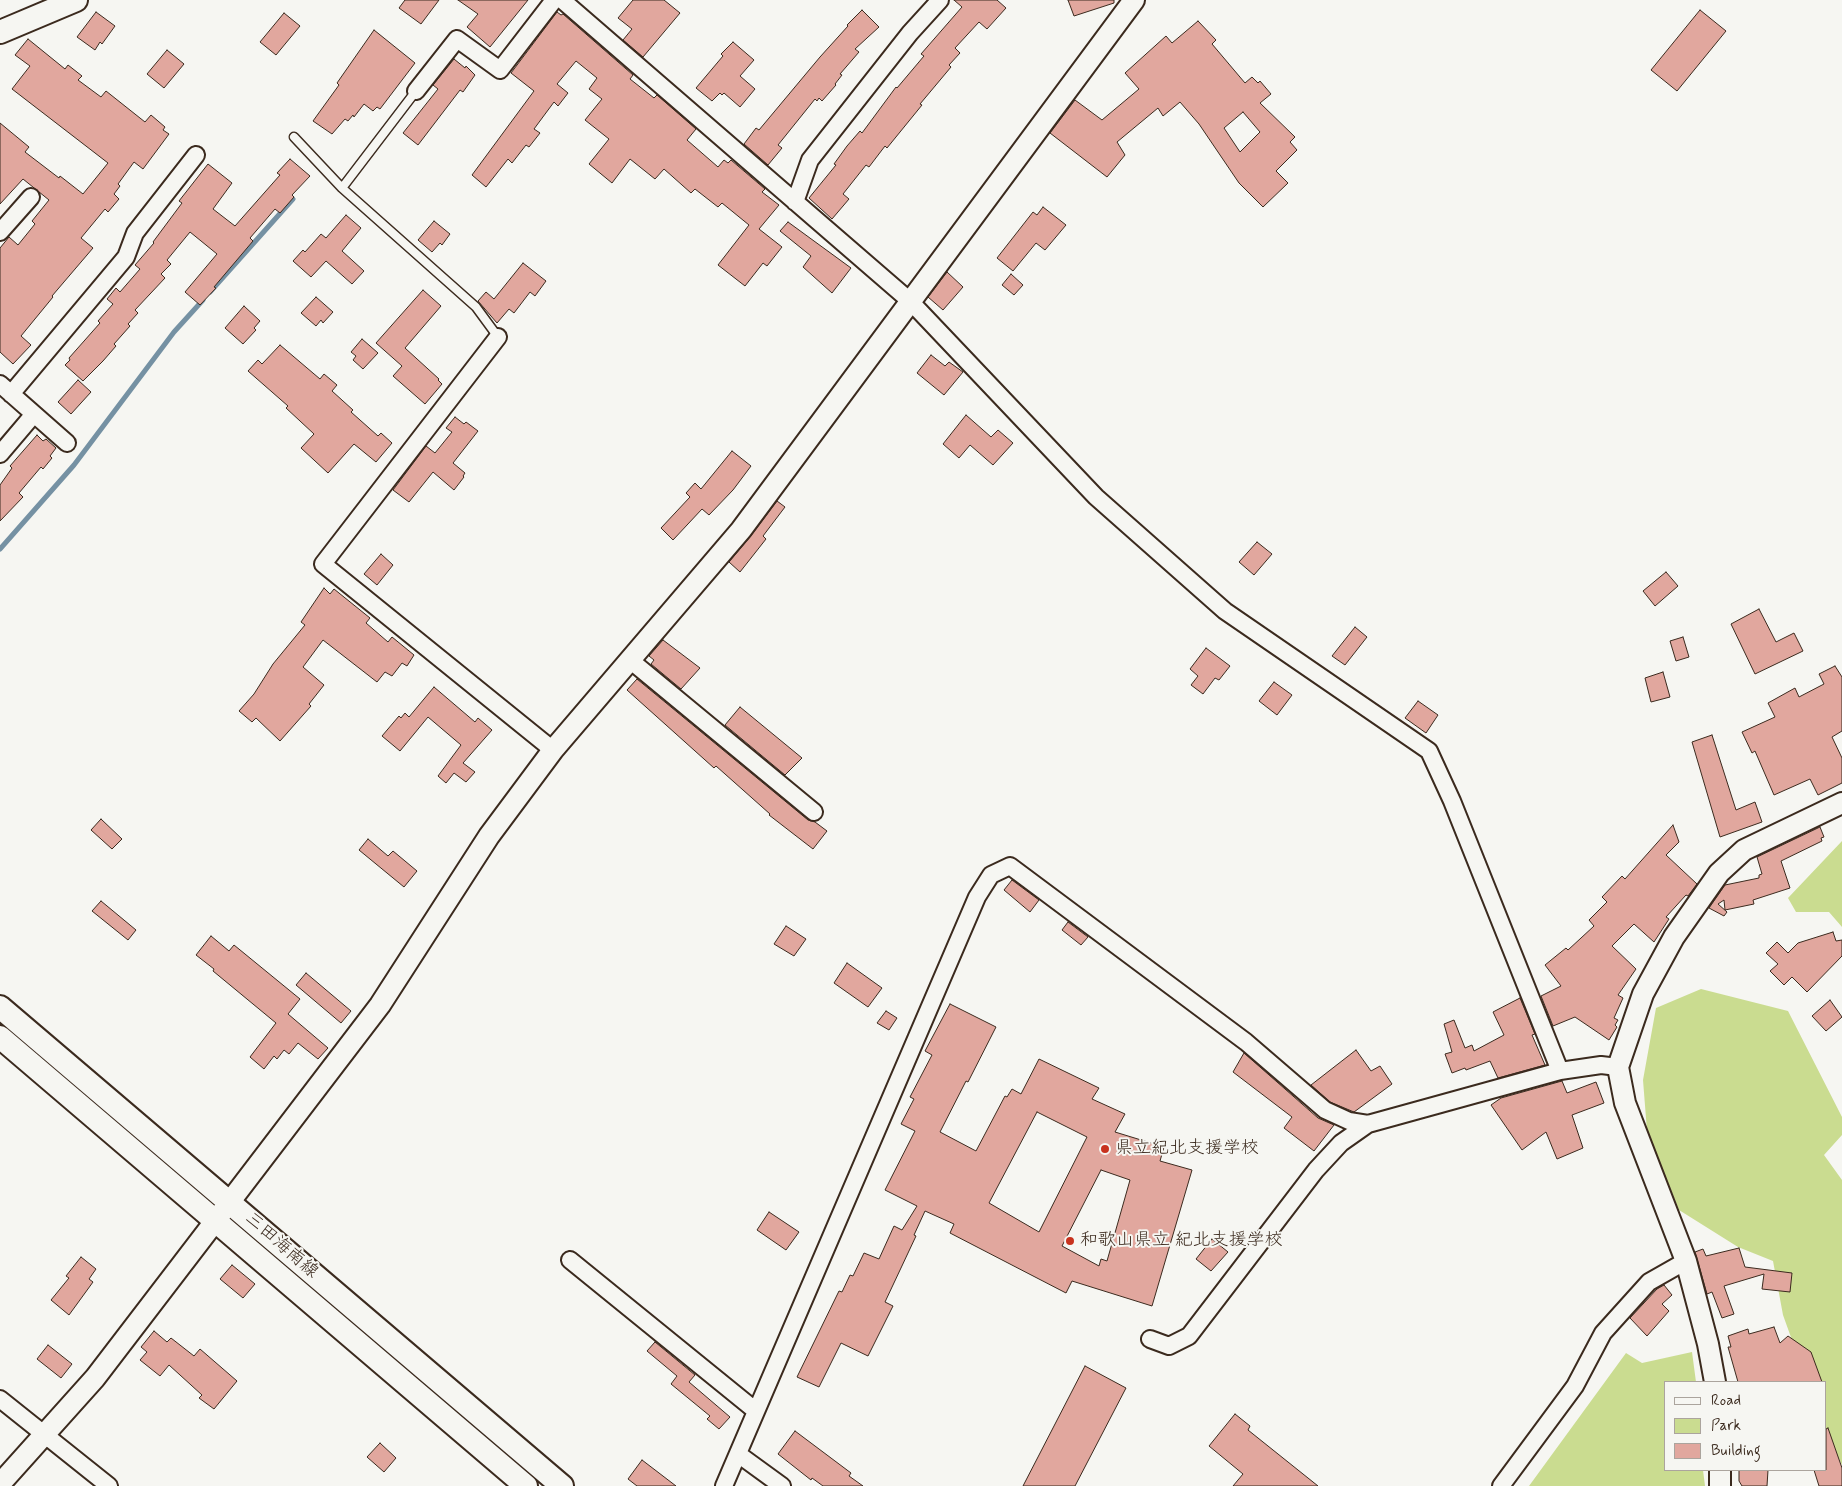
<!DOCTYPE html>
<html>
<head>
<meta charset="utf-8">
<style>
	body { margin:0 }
	#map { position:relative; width:1842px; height:1486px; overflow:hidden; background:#f6f6f2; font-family:Mynerve,sans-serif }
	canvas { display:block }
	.legend { position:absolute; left:1664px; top:1381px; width:162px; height:90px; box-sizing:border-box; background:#f6f6f2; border:1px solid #aba49d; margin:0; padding:6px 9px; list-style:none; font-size:15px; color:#3b2a1e }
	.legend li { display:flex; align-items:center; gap:10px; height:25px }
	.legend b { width:25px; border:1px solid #aba49d }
</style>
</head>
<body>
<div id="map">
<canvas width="1842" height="1486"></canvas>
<ul class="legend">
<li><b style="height:6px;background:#f6f6f2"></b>Road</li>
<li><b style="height:14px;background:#cadc90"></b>Park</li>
<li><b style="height:14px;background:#e1a79e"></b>Building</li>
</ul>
</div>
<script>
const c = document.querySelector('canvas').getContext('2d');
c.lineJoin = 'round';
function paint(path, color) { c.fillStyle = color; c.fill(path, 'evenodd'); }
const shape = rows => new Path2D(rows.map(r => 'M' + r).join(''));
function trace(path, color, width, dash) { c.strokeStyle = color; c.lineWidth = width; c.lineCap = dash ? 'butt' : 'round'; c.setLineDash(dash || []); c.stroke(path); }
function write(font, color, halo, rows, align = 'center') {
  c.font = font + ' Mynerve,"Klee One",sans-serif'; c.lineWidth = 4; c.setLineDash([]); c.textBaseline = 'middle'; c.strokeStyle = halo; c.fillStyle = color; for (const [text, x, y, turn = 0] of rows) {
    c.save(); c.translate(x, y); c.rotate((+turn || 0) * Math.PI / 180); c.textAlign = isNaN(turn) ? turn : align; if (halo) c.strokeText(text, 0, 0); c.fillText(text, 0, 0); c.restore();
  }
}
const green = shape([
	[1842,841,1842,927,1829,912,1796,912,1788,898],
	[1701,989,1788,1011,1842,1117,1842,1135,1824,1155,1842,1180,1842,1465,1826,1433,1826,1382,1807,1382,1783,1315,1773,1261,1738,1247,1679,1210,1647,1131,1643,1080,1656,1008],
	[1692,1352,1696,1382,1666,1382,1666,1470,1703,1470,1705,1486,1529,1486,1626,1353,1642,1363]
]);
const stream = shape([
	[210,292,293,199],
	[0,549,74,465,174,332,203,300]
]);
const building = shape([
	[405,0,439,0,421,24,399,8,405,0],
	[458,0,528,0,490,47,467,27,478,14,458,0],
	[633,0,664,0,680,13,643,57,623,40,632,29,618,18,633,0],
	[954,0,997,0,1006,8,987,29,979,22,955,48,960,53,949,65,951,67,920,104,922,105,887,148,885,146,869,167,866,165,843,194,849,199,832,219,809,198,836,165,834,164,847,146,860,131,862,133,896,87,897,88,924,56,921,54,962,7,954,0],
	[1068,0,1114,0,1114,3,1074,16,1068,0],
	[862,10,879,27,855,49,859,52,840,74,842,75,835,84,836,85,822,101,819,98,817,101,815,99,778,145,782,148,768,165,744,144,756,128,759,130,820,57,848,26,847,25,862,10],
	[1700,10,1726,31,1677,91,1651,70,1700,10],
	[96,12,115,26,102,44,100,42,95,50,77,37,96,12],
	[557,12,561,15,563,14,633,75,630,79,654,98,657,95,696,129,687,140,718,167,724,160,728,163,731,160,765,189,762,192,779,205,759,229,782,247,767,266,763,263,745,286,718,265,749,225,722,203,718,207,695,189,691,193,664,169,655,179,630,159,612,183,589,164,609,139,585,120,602,99,589,89,597,78,576,61,557,84,568,93,558,106,554,102,534,129,540,133,529,147,526,145,512,163,508,159,486,187,472,175,534,91,511,73,557,12],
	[284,13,300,26,276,55,260,42,284,13],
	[1198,21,1216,40,1212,44,1245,83,1252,77,1258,83,1260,81,1271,94,1260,103,1295,137,1290,142,1297,150,1276,171,1288,183,1263,207,1239,183,1199,124,1180,102,1163,116,1158,108,1117,142,1125,155,1107,177,1050,133,1075,100,1102,120,1139,89,1125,73,1166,36,1172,43,1198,21],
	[1243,112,1260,132,1240,152,1224,128,1243,112],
	[374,30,415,63,380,109,377,107,373,111,364,104,354,117,353,115,348,121,345,119,332,134,313,121,339,85,337,83,374,30],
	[28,39,65,69,68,65,82,76,78,80,101,97,106,91,145,122,151,115,165,127,163,130,169,134,143,169,134,162,118,184,120,186,114,194,119,199,108,212,105,209,81,238,93,248,52,296,53,297,21,336,31,345,13,364,0,352,0,248,9,237,18,245,35,224,32,221,49,200,23,179,0,204,0,123,29,147,25,152,59,178,60,176,83,194,108,163,12,89,30,66,15,55,28,39],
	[733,42,754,60,740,76,755,89,740,107,724,93,722,95,720,93,712,101,696,88,723,56,721,54,733,42],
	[167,50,184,64,164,88,147,74,167,50],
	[454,59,465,68,466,66,475,75,463,92,460,90,418,145,403,133,438,89,433,85,454,59],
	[290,159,310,176,292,195,294,197,280,213,275,209,250,238,253,241,214,287,216,288,200,305,185,292,217,254,190,232,167,260,171,264,161,274,165,278,135,310,138,313,128,324,130,326,114,344,116,346,103,361,83,381,65,365,70,360,69,358,100,323,98,321,113,304,107,299,116,288,120,292,140,269,135,265,154,243,153,242,182,203,179,201,208,164,232,183,213,209,235,226,280,175,277,173,290,159],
	[1043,207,1066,225,1045,250,1036,243,1013,271,997,258,1033,212,1037,215,1043,207],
	[346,215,361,228,342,251,364,271,352,284,326,261,311,277,293,261,303,250,305,252,321,234,326,238,346,215],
	[434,221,450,234,442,245,440,243,432,252,418,240,434,221],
	[788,222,851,268,832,293,803,267,811,256,780,231,788,222],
	[523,263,546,281,535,296,530,292,514,313,509,309,497,323,478,301,486,292,494,299,523,263],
	[947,272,963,287,943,310,928,297,947,272],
	[1011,274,1023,285,1014,295,1002,285,1011,274],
	[423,290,441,306,405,348,439,379,438,380,442,384,425,404,393,376,402,366,376,343,423,290],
	[316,297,333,312,323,323,321,320,316,326,301,313,316,297],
	[244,306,260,321,254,328,256,330,243,344,225,328,244,306],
	[362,339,378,353,363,369,353,360,356,356,351,352,362,339],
	[280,345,320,379,324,374,337,385,332,391,353,410,351,412,378,436,381,433,392,443,376,462,354,444,328,473,301,448,314,434,286,408,288,406,248,371,258,360,262,364,280,345],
	[931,355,945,366,949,362,963,372,944,395,917,373,931,355],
	[78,380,91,392,71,414,58,402,78,380],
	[966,415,991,437,998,430,1013,443,993,465,970,445,959,458,943,444,966,415],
	[455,417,464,424,466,422,478,431,453,463,465,473,463,476,464,477,454,490,433,472,409,502,393,490,426,446,435,453,452,432,446,428,455,417],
	[37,435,43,441,46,439,56,448,50,456,52,458,43,469,41,467,19,493,23,497,0,521,0,485,12,468,10,466,37,435],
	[732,451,751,466,733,490,709,515,702,509,673,540,661,528,690,497,686,493,695,483,701,489,732,451],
	[777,501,785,507,763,536,766,539,740,572,729,562,750,537,777,501],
	[1257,542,1272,554,1254,575,1239,562,1257,542],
	[381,554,393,565,377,585,364,574,381,554],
	[1666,572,1678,586,1655,606,1643,591,1666,572],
	[324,588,330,594,334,589,370,618,366,623,388,642,392,637,414,655,407,666,402,663,392,676,385,672,377,682,323,640,303,667,324,685,309,704,311,706,280,741,256,718,252,722,239,711,254,694,273,664,305,625,301,622,324,588],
	[1759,609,1776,642,1794,633,1803,651,1755,674,1731,624,1759,609],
	[1355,627,1367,637,1345,665,1332,656,1355,627],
	[1683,637,1689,657,1676,661,1670,641,1683,637],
	[663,640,700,668,681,689,651,664,654,660,649,656,663,640],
	[1206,648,1230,666,1219,680,1215,678,1203,694,1191,685,1198,676,1190,669,1206,648],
	[1835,666,1842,677,1842,731,1832,737,1842,758,1842,783,1818,795,1810,779,1774,795,1755,751,1752,753,1742,732,1775,717,1768,703,1795,688,1799,697,1824,684,1819,674,1835,666],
	[1663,672,1670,697,1651,702,1645,678,1663,672],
	[637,679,808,820,815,822,827,831,813,849,769,815,770,814,716,766,714,768,627,690,637,679],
	[1274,682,1292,695,1277,715,1259,701,1274,682],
	[434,687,475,722,478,718,492,730,463,763,475,772,466,782,454,773,446,783,438,776,461,745,428,717,400,751,382,736,399,716,401,718,405,713,409,717,434,687],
	[1418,701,1438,715,1426,733,1405,718,1418,701],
	[740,707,802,758,785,775,725,725,740,707],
	[1712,735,1736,810,1755,802,1762,822,1720,837,1692,742,1712,735],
	[101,819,122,839,112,849,91,830,101,819],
	[1673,825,1679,842,1666,855,1697,884,1688,896,1686,895,1666,917,1669,919,1654,942,1634,924,1612,946,1636,969,1618,995,1623,998,1614,1018,1618,1020,1615,1025,1617,1027,1609,1040,1575,1017,1553,1026,1541,996,1561,986,1545,965,1566,948,1568,950,1594,926,1589,920,1607,902,1602,897,1622,876,1625,879,1673,825],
	[1820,827,1824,837,1821,838,1822,841,1781,861,1790,888,1753,900,1754,904,1725,910,1724,900,1718,904,1727,912,1724,916,1709,908,1725,885,1759,878,1759,875,1762,874,1757,857,1820,827],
	[368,839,388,856,393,851,417,871,404,887,359,850,368,839],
	[1012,880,1039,900,1030,912,1004,890,1012,880],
	[101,901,136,930,128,940,92,911,101,901],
	[1068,922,1088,937,1081,945,1062,930,1068,922],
	[786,926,806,939,794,956,774,944,786,926],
	[1833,932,1836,941,1842,940,1842,956,1807,992,1792,977,1784,985,1770,971,1778,964,1766,953,1777,942,1788,953,1798,943,1833,932],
	[211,936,229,951,234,945,300,999,288,1014,328,1048,318,1059,298,1043,289,1054,284,1050,277,1059,274,1056,264,1069,250,1057,276,1023,213,971,214,969,196,955,211,936],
	[847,963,882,988,868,1007,834,983,847,963],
	[306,973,351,1011,341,1023,296,985,306,973],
	[1520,998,1535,1034,1532,1035,1545,1065,1498,1078,1490,1061,1466,1070,1465,1068,1452,1073,1445,1054,1452,1052,1444,1024,1454,1020,1465,1048,1472,1045,1474,1051,1504,1035,1493,1012,1520,998],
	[1830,1000,1842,1017,1826,1031,1812,1016,1830,1000],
	[950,1004,996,1027,968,1082,966,1081,940,1132,976,1151,1005,1096,1007,1097,1012,1089,1021,1094,1039,1059,1099,1088,1092,1099,1125,1114,1115,1132,1164,1147,1160,1161,1192,1170,1152,1306,1072,1281,1066,1293,950,1233,954,1224,925,1211,914,1235,916,1236,885,1302,893,1306,868,1356,841,1343,819,1387,797,1377,839,1291,842,1292,850,1275,853,1276,864,1253,879,1259,894,1226,902,1230,917,1206,885,1190,915,1131,901,1124,914,1099,910,1097,932,1055,925,1051,950,1004],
	[1037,1112,1087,1137,1039,1232,989,1203,1037,1112],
	[1101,1170,1130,1180,1107,1261,1101,1259,1099,1266,1062,1246,1101,1170],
	[886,1011,897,1018,889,1030,877,1023,886,1011],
	[1356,1050,1371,1071,1380,1066,1392,1084,1354,1112,1330,1102,1311,1085,1356,1050],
	[1244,1053,1318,1118,1334,1125,1314,1151,1284,1128,1292,1117,1233,1072,1244,1053],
	[1562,1081,1567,1093,1596,1082,1604,1103,1572,1115,1583,1148,1557,1159,1546,1132,1522,1150,1491,1105,1501,1098,1562,1081],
	[769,1212,799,1232,786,1250,757,1230,769,1212],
	[1212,1239,1228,1252,1211,1271,1196,1259,1212,1239],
	[1739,1248,1745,1267,1792,1273,1790,1292,1762,1289,1764,1274,1724,1286,1734,1314,1722,1318,1712,1292,1707,1294,1695,1252,1703,1249,1706,1256,1739,1248],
	[81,1257,96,1269,89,1279,93,1282,69,1315,51,1300,69,1278,66,1276,81,1257],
	[232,1265,255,1284,243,1298,220,1279,232,1265],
	[1664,1285,1672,1295,1662,1304,1669,1311,1647,1336,1630,1318,1657,1289,1664,1285],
	[1774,1327,1780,1343,1788,1336,1811,1352,1822,1382,1738,1382,1728,1347,1731,1347,1728,1336,1748,1329,1749,1334,1774,1327],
	[154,1331,167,1342,171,1338,194,1356,200,1349,237,1381,214,1409,199,1398,202,1395,169,1365,160,1376,140,1360,147,1352,141,1347,154,1331],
	[655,1342,695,1375,689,1382,730,1417,719,1429,707,1419,710,1416,671,1384,677,1376,647,1351,655,1342],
	[48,1345,72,1364,61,1378,37,1359,48,1345],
	[1085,1366,1126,1388,1075,1486,1023,1486,1085,1366],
	[1235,1414,1250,1426,1248,1430,1318,1486,1233,1486,1243,1474,1209,1446,1235,1414],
	[1828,1428,1842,1468,1842,1486,1819,1486,1814,1470,1826,1470,1826,1429,1828,1428],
	[795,1431,851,1473,849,1476,863,1486,823,1486,812,1478,811,1480,778,1454,795,1431],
	[380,1443,396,1458,384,1472,367,1457,380,1443],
	[642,1460,676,1486,637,1486,628,1479,642,1460],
	[1739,1470,1768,1470,1767,1486,1742,1486,1739,1481,1739,1470]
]);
const service = shape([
	[294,137,342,188,476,307,498,337],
	[342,188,416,91]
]);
const minor = shape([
	[562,0,910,301,1096,497,1225,611,1429,751,1452,801,1560,1071],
	[416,91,457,39,500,70,554,0],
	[795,202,810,160,910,33,940,0],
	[0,232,31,197],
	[498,337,323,564,553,750],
	[0,384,67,443],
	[11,394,126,257,135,233,196,155],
	[0,454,34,414],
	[630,660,814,812],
	[570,1260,756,1411],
	[1150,1339,1169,1346,1189,1336,1316,1170,1341,1143,1368,1124,1560,1071,1601,1065,1618,1067],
	[0,1399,109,1486],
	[738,1454,782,1486],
	[724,1486,977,897,991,875,1010,866,1246,1042,1325,1110,1349,1121,1368,1124],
	[1501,1486,1575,1386,1603,1333,1649,1282,1686,1261]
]);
const tertiary = shape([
	[1715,1382,1708,1344,1686,1261,1625,1103,1618,1067,1643,994,1674,937,1719,873,1744,850,1842,803],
	[1720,1470,1720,1486],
	[0,1484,95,1378,206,1233,380,1005,489,836,553,750,741,530,1134,0]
]);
const secondary = shape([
	[0,32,76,0],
	[0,1007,562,1486],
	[0,1037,526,1486]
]);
const markers = [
	[1105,1149,5,"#c8321e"],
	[1070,1241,5,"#c8321e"]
];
const poiNames = [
	["県立紀北支援学校",1115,1149],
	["和歌山県立 紀北支援学校",1080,1241]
];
const streetNames = [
	["三田海南線",281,1246,41]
];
paint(green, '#cadc90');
trace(stream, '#7591a3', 5);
paint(building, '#e1a79e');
trace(building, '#3b2a1e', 1);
trace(service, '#3b2a1e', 11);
trace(minor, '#3b2a1e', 20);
trace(tertiary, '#3b2a1e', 24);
trace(secondary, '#3b2a1e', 26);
trace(service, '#f6f6f2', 8);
trace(minor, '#f6f6f2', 16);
trace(tertiary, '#f6f6f2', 20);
trace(secondary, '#f6f6f2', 22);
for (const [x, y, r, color] of markers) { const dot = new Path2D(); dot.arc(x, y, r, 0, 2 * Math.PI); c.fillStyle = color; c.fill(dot); trace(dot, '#f6f6f2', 2); }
write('18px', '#3b2a1e', '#f6f6f2', poiNames, 'left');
write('18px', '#3b2a1e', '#f6f6f2', streetNames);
</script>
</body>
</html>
